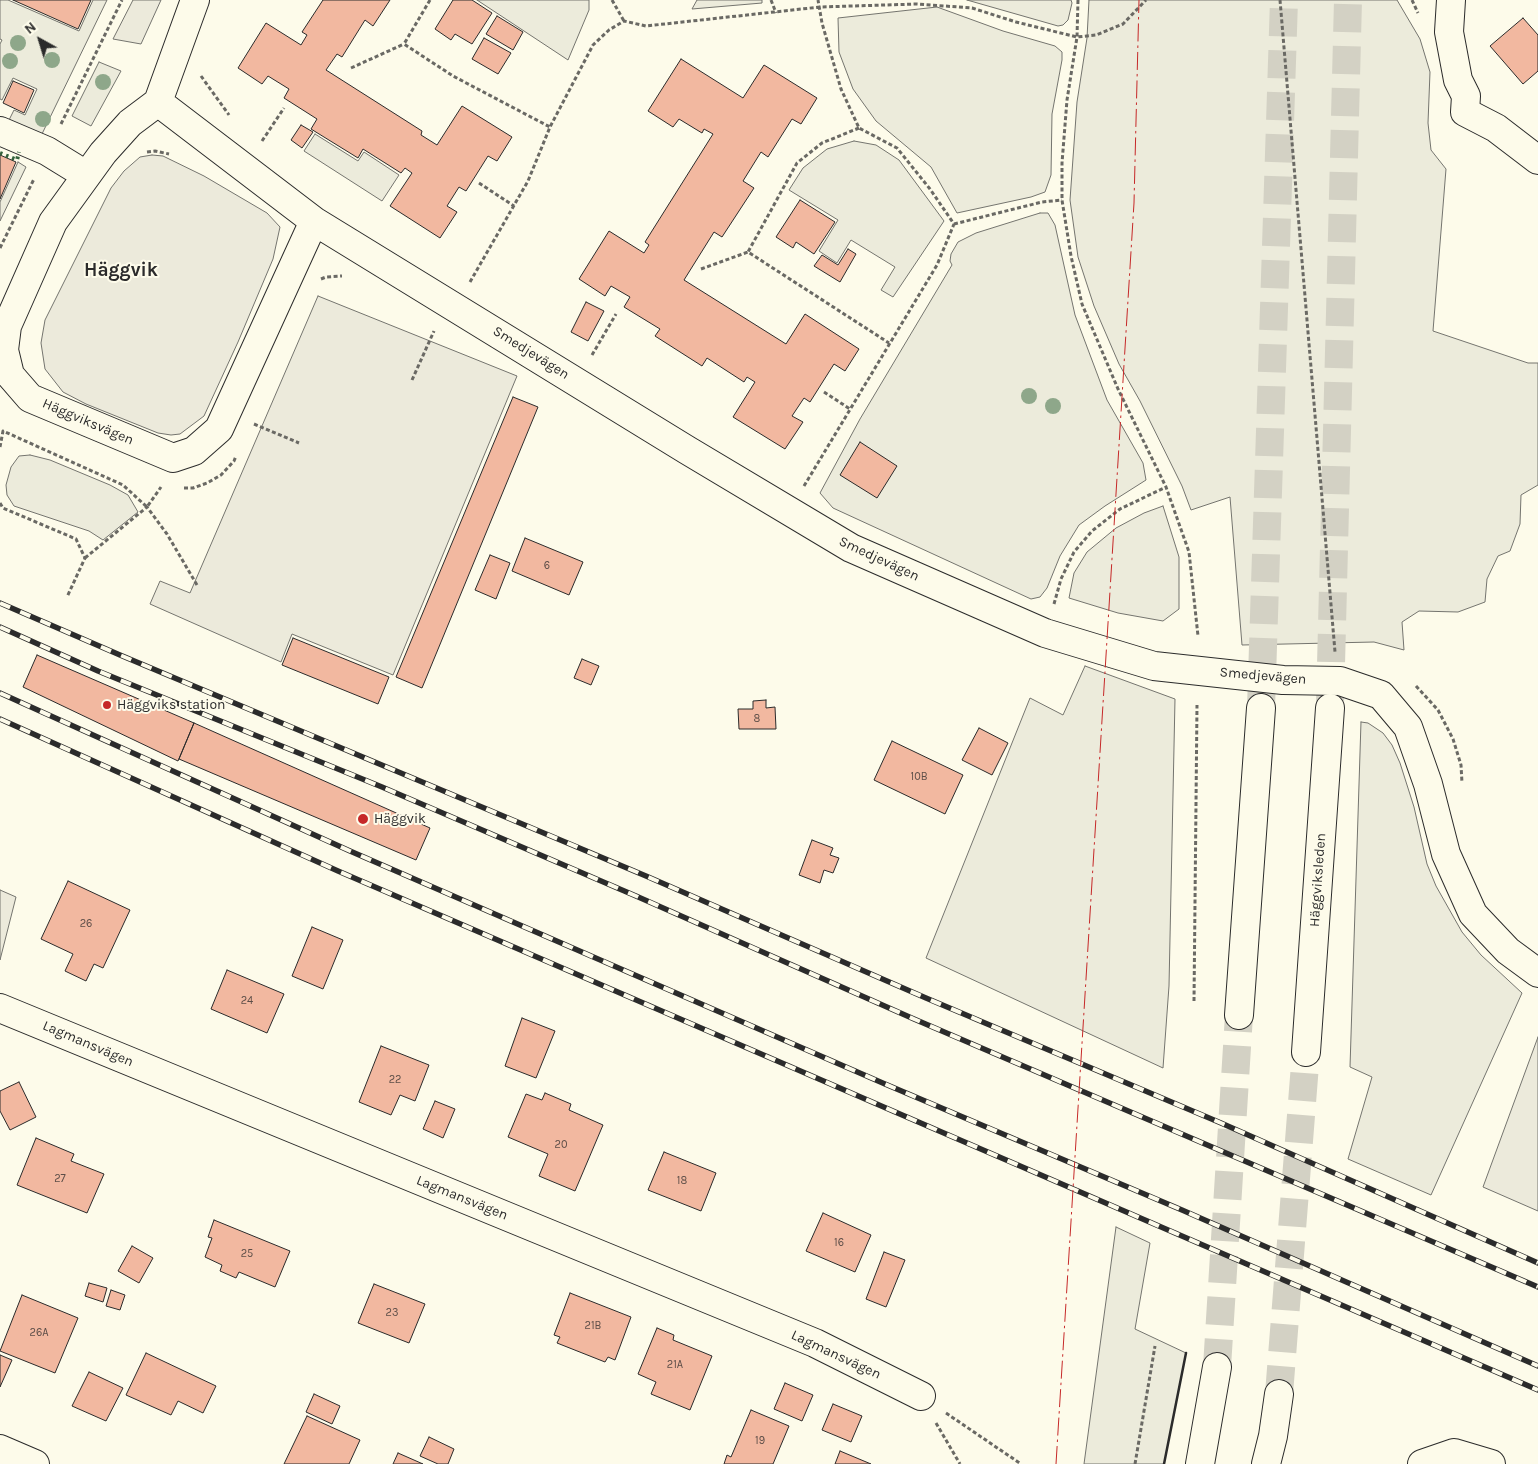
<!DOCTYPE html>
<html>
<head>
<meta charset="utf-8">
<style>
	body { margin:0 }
	#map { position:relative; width:1538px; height:1464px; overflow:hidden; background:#fdfbea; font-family:Karla,sans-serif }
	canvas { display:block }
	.north { position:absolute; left:15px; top:15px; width:50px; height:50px; -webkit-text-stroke:4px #fdfbea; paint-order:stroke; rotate:321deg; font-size:14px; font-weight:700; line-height:20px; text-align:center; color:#2b2b2b }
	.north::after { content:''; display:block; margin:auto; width:18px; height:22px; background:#2b2b2b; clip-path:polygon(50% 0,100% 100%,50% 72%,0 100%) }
</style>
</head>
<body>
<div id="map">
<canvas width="1538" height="1464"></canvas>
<div class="north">N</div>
</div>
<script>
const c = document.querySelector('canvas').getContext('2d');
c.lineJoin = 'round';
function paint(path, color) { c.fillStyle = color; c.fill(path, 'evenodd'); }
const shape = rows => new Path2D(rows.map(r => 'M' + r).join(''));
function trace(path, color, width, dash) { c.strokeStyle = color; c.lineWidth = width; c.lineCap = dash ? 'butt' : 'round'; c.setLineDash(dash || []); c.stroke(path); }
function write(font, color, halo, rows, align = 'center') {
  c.font = font + ' Karla,sans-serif'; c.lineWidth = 4; c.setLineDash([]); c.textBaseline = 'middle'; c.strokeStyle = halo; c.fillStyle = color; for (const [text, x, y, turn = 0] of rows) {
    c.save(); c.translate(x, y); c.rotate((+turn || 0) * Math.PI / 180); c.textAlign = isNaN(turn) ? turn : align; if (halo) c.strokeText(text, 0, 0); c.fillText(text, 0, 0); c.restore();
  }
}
const green = shape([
	[0,0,8,0,79,31,93,0,107,0,41,136,8,122,14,110,25,115,37,89,13,78,2,100,0,99,0,44,2,40,0,39,0,0],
	[477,0,589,0,589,10,568,60,477,0],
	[697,0,762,0,762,3,692,9,697,0],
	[967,0,1071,0,1072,3,1068,20,1063,25,1058,26,967,0],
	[1089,0,1397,0,1420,39,1430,72,1428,123,1431,150,1446,169,1433,331,1528,363,1538,363,1538,485,1521,495,1520,524,1510,551,1498,556,1487,579,1485,602,1458,612,1419,611,1402,622,1404,650,1374,642,1242,645,1230,497,1191,510,1182,486,1140,401,1119,364,1094,306,1078,257,1070,200,1077,102,1087,38,1089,0],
	[937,7,1003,31,1055,46,1062,52,1062,60,1052,114,1051,175,1045,192,1031,197,957,213,931,167,876,121,853,89,839,52,838,18,937,7],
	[99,62,121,71,91,126,72,116,99,62],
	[315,134,358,161,364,152,399,175,382,201,304,151,315,134],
	[854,141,876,145,899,160,944,221,893,297,881,290,895,267,851,240,837,263,819,251,838,220,789,190,803,168,827,149,854,141],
	[18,162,26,167,0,221,0,202,18,162],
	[1040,213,1048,213,1055,225,1075,315,1107,400,1143,463,1146,480,1105,506,1079,525,1060,556,1047,588,1040,597,1031,599,833,508,820,493,860,419,952,265,950,261,951,254,958,242,976,233,1040,213],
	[30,455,50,460,110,485,128,495,138,512,103,540,89,531,14,506,7,495,6,485,11,467,19,456,30,455],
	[1163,506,1179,557,1179,609,1163,621,1118,613,1069,598,1074,573,1087,552,1116,528,1144,513,1163,506],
	[1085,666,1175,699,1169,986,1163,1068,926,958,1030,698,1063,715,1085,666],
	[1361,722,1368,723,1383,733,1392,745,1400,763,1414,807,1427,864,1436,886,1462,932,1481,955,1522,993,1431,1195,1348,1159,1372,1077,1350,1067,1361,722],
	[1116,1227,1150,1243,1135,1329,1186,1353,1164,1464,1084,1464,1116,1227]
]);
const parking = shape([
	[133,0,161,0,141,44,113,39,133,0],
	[152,155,163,156,204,176,267,213,280,227,273,259,238,342,204,416,180,434,171,435,158,433,86,404,63,392,45,369,41,343,45,320,111,188,124,171,140,157,152,155],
	[318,296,517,376,393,675,292,634,281,662,150,604,160,581,190,593,318,296],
	[0,890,16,897,0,960,0,890],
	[1538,1037,1538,1211,1483,1187,1538,1037]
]);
const building = shape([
	[13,0,91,0,78,29,13,0],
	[323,0,390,0,373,26,365,20,342,57,337,54,326,70,422,131,421,135,437,145,462,106,512,137,497,161,488,156,466,191,459,187,447,206,457,212,440,238,390,206,412,173,405,168,401,173,363,149,358,158,311,129,317,119,284,98,289,89,268,76,262,84,238,68,266,23,301,45,307,35,302,32,323,0],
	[453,0,472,0,492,13,472,44,455,34,451,40,435,29,453,0],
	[497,16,523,32,513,50,486,34,497,16],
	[1523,18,1538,35,1538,71,1523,84,1490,46,1523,18],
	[484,38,511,53,498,74,472,59,484,38],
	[681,59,743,98,764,65,817,98,801,124,792,119,768,157,761,152,743,181,754,188,722,237,714,232,684,280,786,344,805,314,859,349,845,371,834,364,810,402,804,398,792,416,803,422,785,449,733,417,755,382,747,377,744,382,707,358,702,366,655,336,660,329,624,307,630,297,611,286,605,296,579,279,609,231,644,253,649,245,645,242,713,134,704,129,702,133,679,119,673,127,648,111,681,59],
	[13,81,34,90,24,113,3,103,13,81],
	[301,125,313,132,302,148,291,140,301,125],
	[0,155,16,162,0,199,0,155],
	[800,200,835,222,814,254,796,242,793,248,776,237,800,200],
	[848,249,856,254,840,282,814,266,822,255,838,265,848,249],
	[586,302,604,311,588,341,571,332,586,302],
	[513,397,538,407,422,688,396,677,513,397],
	[860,442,897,466,877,498,840,475,860,442],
	[525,538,583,562,569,595,512,571,525,538],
	[490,555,510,563,496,599,475,590,490,555],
	[293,638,389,677,378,704,282,665,293,638],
	[37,655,194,723,178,761,23,687,37,655],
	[582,659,599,666,591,685,574,678,582,659],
	[766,700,766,708,775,707,776,729,739,729,738,709,753,709,753,701,766,700],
	[194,723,430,828,416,860,179,759,194,723],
	[979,728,1008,743,992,775,962,760,979,728],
	[892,741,963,775,945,814,874,780,892,741],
	[812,840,833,848,830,855,839,858,833,873,824,870,820,883,799,875,812,840],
	[68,881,130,910,103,968,94,964,86,981,65,971,73,954,41,939,68,881],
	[312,927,343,940,323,989,292,976,312,927],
	[227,970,284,994,267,1033,211,1009,227,970],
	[522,1018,555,1031,536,1078,505,1066,522,1018],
	[381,1046,429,1065,415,1101,400,1095,391,1115,359,1102,381,1046],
	[19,1082,36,1117,10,1130,0,1111,0,1091,19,1082],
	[545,1093,571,1104,569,1110,603,1125,575,1191,539,1176,548,1154,508,1137,526,1094,542,1100,545,1093],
	[435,1101,455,1109,443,1138,423,1129,435,1101],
	[36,1138,74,1154,71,1161,104,1174,87,1213,17,1185,36,1138],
	[664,1152,716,1173,701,1211,648,1190,664,1152],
	[823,1213,871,1235,855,1272,806,1251,823,1213],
	[214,1220,290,1251,275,1287,239,1272,236,1278,220,1271,222,1265,205,1257,212,1238,208,1237,214,1220],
	[132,1246,153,1258,139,1283,118,1271,132,1246],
	[884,1252,905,1260,886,1307,866,1299,884,1252],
	[89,1283,107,1288,103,1302,85,1296,89,1283],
	[374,1284,425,1304,409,1343,358,1323,374,1284],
	[111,1290,125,1295,120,1310,106,1306,111,1290],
	[570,1293,631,1317,615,1360,608,1357,605,1362,557,1343,560,1337,554,1335,570,1293],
	[22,1295,78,1318,55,1373,0,1351,22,1295],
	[657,1328,674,1335,673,1340,712,1356,690,1410,651,1394,656,1382,638,1374,657,1328],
	[146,1353,216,1386,203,1413,178,1401,171,1415,126,1395,146,1353],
	[0,1355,12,1360,0,1387,0,1355],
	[89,1372,123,1388,106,1421,72,1406,89,1372],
	[785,1383,813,1395,802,1421,774,1409,785,1383],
	[314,1394,340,1406,332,1424,306,1412,314,1394],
	[833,1404,862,1416,851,1442,822,1430,833,1404],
	[751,1410,789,1426,773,1464,724,1464,727,1455,731,1457,751,1410],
	[307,1416,360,1440,349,1464,284,1464,307,1416],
	[429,1437,454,1449,448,1464,438,1464,420,1456,429,1437],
	[840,1451,871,1464,835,1464,840,1451],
	[398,1453,423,1464,393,1464,398,1453]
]);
const highwayTunnel = shape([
	[1330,704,1348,0],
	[1261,708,1284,0],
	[1217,1367,1239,1015],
	[1279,1394,1306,1052]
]);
const path = shape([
	[430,0,404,44,453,76,550,127],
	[612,0,624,21],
	[771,0,776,13],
	[1078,0,1077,37,1067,100,1062,163,1062,200,1071,256,1082,304,1118,389,1166,487,1189,552,1198,636],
	[1280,0,1335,652],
	[1412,0,1418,13],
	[351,68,404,44],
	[201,76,229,115],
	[61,124,122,0],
	[859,128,822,143,797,163,748,252,889,343],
	[262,141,284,108],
	[147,152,155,151,169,154],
	[479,183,514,206],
	[954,224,1042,202,1062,200],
	[0,248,34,179],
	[701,269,748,252],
	[321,279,326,277,342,276],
	[470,282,528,181,550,127,593,45,609,30,624,21,646,26,820,7,917,4,972,8,1016,22,1077,37,1096,35,1123,24,1146,0],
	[592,355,616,314],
	[412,380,434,331],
	[824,392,850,409],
	[254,424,299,443],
	[0,447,3,431,123,485,147,507,161,487],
	[804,486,937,265,954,224,930,189,897,148,859,128,841,89,822,23,818,0],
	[184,488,193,488,207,483,221,475,234,461,236,456],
	[0,503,3,508,76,539,85,558,67,597],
	[85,558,147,507,167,534,197,585],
	[1054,604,1061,579,1074,552,1092,531,1120,509,1166,487],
	[1416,686,1438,710,1453,739,1461,765,1462,783],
	[1194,1001,1197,705],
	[946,1413,1021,1464],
	[936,1423,960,1464],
	[1135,1464,1155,1346]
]);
const minor = shape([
	[195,0,158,102,130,123,103,153,53,222,7,326,4,350,10,375,30,398,173,458,194,451,219,429,314,221],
	[1451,0,1449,32,1458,80,1466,96,1465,112,1496,128,1538,160],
	[158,102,314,221,687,450,851,548,1045,633,1154,666,1283,680,1340,681,1381,695,1408,727,1428,784,1446,854,1473,914,1508,951,1538,973],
	[0,131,47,151,86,175],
	[0,1008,815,1343,921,1396],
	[0,1449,35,1464],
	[1422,1464,1454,1453,1491,1464]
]);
const highway = shape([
	[1239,1015,1261,708],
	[1306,1052,1330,708],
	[1200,1464,1217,1367],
	[1266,1464,1273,1436,1279,1394]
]);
const rail = shape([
	[0,603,120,655,646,876,926,998,1221,1123,1538,1263],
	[0,627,98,671,382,787,636,896,914,1019,1538,1287],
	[0,693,350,851,885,1084,1182,1210,1538,1366],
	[0,719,338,871,1538,1390]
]);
const hedge = shape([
	[0,153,17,160,19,152]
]);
const wall = shape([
	[1164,1464,1186,1353]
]);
const power = shape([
	[1056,1464,1134,203,1139,0]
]);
const trees = [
	[18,43],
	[52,60],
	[10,61],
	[103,82],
	[43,119],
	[1029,396],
	[1053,406]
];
const markers = [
	[107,705,5,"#c62828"],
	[363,819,6,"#c62828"]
];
const numberNames = [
	["6",547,566],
	["8",757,719],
	["10B",919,777],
	["26",86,924],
	["24",247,1001],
	["22",395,1080],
	["20",561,1145],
	["27",60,1179],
	["18",682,1181],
	["16",839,1243],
	["25",247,1254],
	["23",392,1313],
	["21B",593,1326],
	["26A",39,1333],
	["21A",675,1365],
	["19",760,1441]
];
const streetNames = [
	["Smedjevägen",531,353,32],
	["Häggviksvägen",88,422,23],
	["Smedjevägen",879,559,25],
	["Smedjevägen",1263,676,5],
	["Häggviksleden",1318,880,-86],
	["Lagmansvägen",88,1044,23],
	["Lagmansvägen",462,1198,22],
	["Lagmansvägen",836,1355,25]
];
const poiNames = [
	["Häggviks station",117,705],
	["Häggvik",374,819]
];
const districtNames = [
	["Häggvik",121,271]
];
paint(green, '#ecebdb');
trace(green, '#74746e', 1);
paint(parking, '#eceadb');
trace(parking, '#74746e', 1);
paint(building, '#f2b8a0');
trace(building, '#2b2b2b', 1);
trace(highwayTunnel, '#d3d1c4', 28, [28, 14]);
trace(minor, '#2b2b2b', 30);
trace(highway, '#2b2b2b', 30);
trace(path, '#6a6964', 3, [4, 2.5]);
trace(minor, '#fdfbea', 28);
trace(highway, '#fdfbea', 28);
trace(rail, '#2b2b2b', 5.5);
trace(rail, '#fdfbea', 4, [11]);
trace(hedge, '#34623c', 4, [2.5, 4]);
trace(wall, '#2b2b2b', 2.5);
trace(power, '#c62828', 1, [18, 4, 2.5, 4]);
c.fillStyle = '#8ea78a';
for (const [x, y] of trees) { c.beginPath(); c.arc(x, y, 8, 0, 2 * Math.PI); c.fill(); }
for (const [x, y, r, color] of markers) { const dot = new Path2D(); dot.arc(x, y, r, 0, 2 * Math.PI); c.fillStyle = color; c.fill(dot); trace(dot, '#fdfbea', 2); }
write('11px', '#5d4e48', null, numberNames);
write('14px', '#2b2b2b', '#fdfbea', streetNames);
write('14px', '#2b2b2b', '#fdfbea', poiNames, 'left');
write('bold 19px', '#2b2b2b', '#fdfbea', districtNames);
</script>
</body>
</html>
